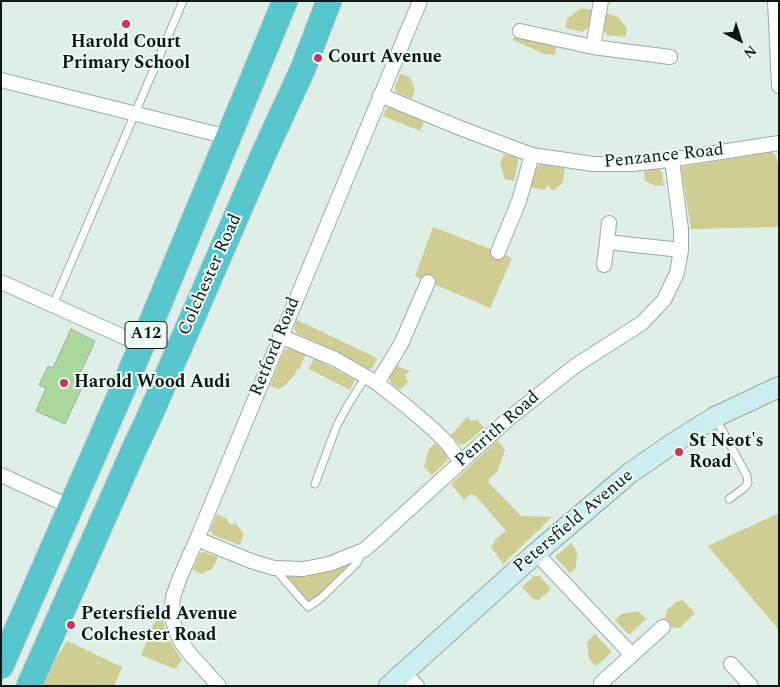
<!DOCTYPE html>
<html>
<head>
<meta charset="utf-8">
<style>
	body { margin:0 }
	#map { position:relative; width:780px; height:687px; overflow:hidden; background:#deefe8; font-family:Spectral,serif }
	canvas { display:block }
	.frame { position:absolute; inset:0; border:2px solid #111715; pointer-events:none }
	.north { position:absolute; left:715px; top:15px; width:50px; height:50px; -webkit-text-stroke:4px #ebfcf5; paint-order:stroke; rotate:140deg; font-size:14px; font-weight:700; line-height:20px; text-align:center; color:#111715 }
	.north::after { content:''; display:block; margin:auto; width:18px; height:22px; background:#111715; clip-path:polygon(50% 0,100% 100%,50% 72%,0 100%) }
</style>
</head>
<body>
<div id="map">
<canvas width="780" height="687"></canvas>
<div class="frame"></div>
<div class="north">N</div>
</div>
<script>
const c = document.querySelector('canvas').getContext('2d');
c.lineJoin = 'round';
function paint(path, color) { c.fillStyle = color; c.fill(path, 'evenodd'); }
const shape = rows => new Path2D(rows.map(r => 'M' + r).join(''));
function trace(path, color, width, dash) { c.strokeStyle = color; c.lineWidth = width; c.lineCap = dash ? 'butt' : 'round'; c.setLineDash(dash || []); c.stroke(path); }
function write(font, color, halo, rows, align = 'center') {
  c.font = font + ' Spectral,serif'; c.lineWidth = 4; c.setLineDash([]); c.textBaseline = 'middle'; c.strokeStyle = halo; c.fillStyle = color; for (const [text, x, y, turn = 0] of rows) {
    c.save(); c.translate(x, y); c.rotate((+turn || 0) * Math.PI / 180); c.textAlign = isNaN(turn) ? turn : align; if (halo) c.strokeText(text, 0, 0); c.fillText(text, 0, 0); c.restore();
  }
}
const green = shape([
	[581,8,592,10,589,26,583,32,566,28,567,19],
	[606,13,618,17,627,28,625,37,607,35,603,29],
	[530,33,557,39,555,55,544,54,513,40,513,38],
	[400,74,410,77,415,90,412,99,396,92,395,87],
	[390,107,424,122,420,131,383,116,386,109],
	[772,152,776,156,779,169,779,226,775,227,691,229,681,167],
	[504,154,517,157,518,162,514,181,505,179,500,164],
	[541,164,565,168,563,183,553,191,548,185,544,190,531,187,536,168],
	[659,169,662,173,664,185,656,186,645,181,644,171],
	[433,227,498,252,512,258,490,308,415,276],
	[297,320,377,358,373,367,369,369,339,352,296,333,294,327],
	[289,348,306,354,299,369,297,369,294,376,284,386,278,389,270,386,284,351],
	[314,358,355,380,350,390,309,369],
	[396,366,410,371,405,375,408,382,400,390,391,383,389,377],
	[467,417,471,421,477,420,484,428,466,443,462,445,459,444,451,435],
	[498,440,505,450,497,472,489,479,489,483,521,516,552,517,503,564,491,547,496,539,506,531,476,496,471,494,464,500,451,484],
	[435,443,448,456,447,461,432,475,424,467,429,449],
	[779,513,779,630,708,546],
	[217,514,226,518,231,525,235,523,244,534,240,545,213,535,210,530],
	[571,543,577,551,576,568,570,573,555,557],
	[364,550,357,563,308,607,274,568],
	[204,552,218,557,213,568,202,574,193,570,200,553],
	[534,576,540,576,551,589,539,600,533,599,522,587],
	[683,600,695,613,680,628,664,626,664,621,667,610,676,602],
	[638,611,646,619,629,635,615,620,622,614],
	[157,616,162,618,169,640,182,660,175,669,141,655],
	[595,634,612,652,596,666,589,659,587,642],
	[67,641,122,667,114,686,40,686,53,663]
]);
const building = shape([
	[71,329,95,341,78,378,85,381,65,424,36,411,46,388,39,385,48,366,53,368,71,329]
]);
const lane = shape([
	[53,305,183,1],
	[716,419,747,476,748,483,744,488,729,499],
	[315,484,337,425,348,405,366,376],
	[274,568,308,607,321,598,357,563,363,552]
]);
const street = shape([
	[601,1,593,47,670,57],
	[775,1,779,86],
	[520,31,593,47],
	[1,80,228,137],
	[380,95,460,128,532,155,593,164,633,164,669,160,779,143],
	[607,242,609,223],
	[498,252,519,201,532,155],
	[604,265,607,242,681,250],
	[1,282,142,345],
	[280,336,335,359,377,383,406,406,434,430,447,443,461,462],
	[377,383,401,344,428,282],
	[1,475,71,507],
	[197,539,251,561,274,568,303,569,329,564,364,550,370,545,507,420,575,366,642,323,664,300,677,273,681,250,681,229,672,160],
	[536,553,632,655],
	[731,664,751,686],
	[404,672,417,686],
	[601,683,663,627],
	[219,686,190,654,181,642,176,631,171,614,173,597,180,577,197,539,420,1]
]);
const secondary = shape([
	[389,686,536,553,630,473,675,442,715,417,779,387]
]);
const highway = shape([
	[1,666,142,345,285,1],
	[29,686,136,445,148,420,263,155,302,71,329,1]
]);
const markers = [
	[126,24,5,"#c73757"],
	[318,58,5,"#c73757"],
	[64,383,5,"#c73757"],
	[679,452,5,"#c73757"],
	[71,625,5,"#c73757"]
];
const shields = [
	[146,335,42]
];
const shieldNames = [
	["A12",146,335]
];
const poiNames = [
	["Harold Court",126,43,"center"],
	["Primary School",126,64,"center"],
	["Court Avenue",328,58],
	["Harold Wood Audi",74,383],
	["St Neot's",689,442],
	["Road",689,463],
	["Petersfield Avenue",81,615],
	["Colchester Road",81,636]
];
const streetNames = [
	["Penzance Road",664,157,-6],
	["Colchester Road",211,275,-66],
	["Retford Road",276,347,-68],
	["Penrith Road",498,430,-41],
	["Petersfield Avenue",574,522,-40]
];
paint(green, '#cfcd92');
paint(building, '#abd89c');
trace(building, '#a1aa9e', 1);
trace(lane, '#9aaaa3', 9);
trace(street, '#9aaaa3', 16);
trace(secondary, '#9aaaa3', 22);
trace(highway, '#cbcccc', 27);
trace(lane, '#fff', 7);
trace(street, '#fff', 14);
trace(secondary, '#cdeef0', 20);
trace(highway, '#57c6cd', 25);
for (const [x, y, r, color] of markers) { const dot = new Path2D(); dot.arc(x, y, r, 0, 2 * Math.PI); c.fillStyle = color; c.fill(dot); trace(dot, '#ebfcf5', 2); }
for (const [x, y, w] of shields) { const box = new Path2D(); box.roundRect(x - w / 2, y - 13.5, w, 27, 4); c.fillStyle = '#ebfcf5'; c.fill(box); trace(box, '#111715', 1); }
write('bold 16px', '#111715', null, shieldNames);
write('bold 18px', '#111715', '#ebfcf5', poiNames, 'left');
write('18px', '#111715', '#ebfcf5', streetNames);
</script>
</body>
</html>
